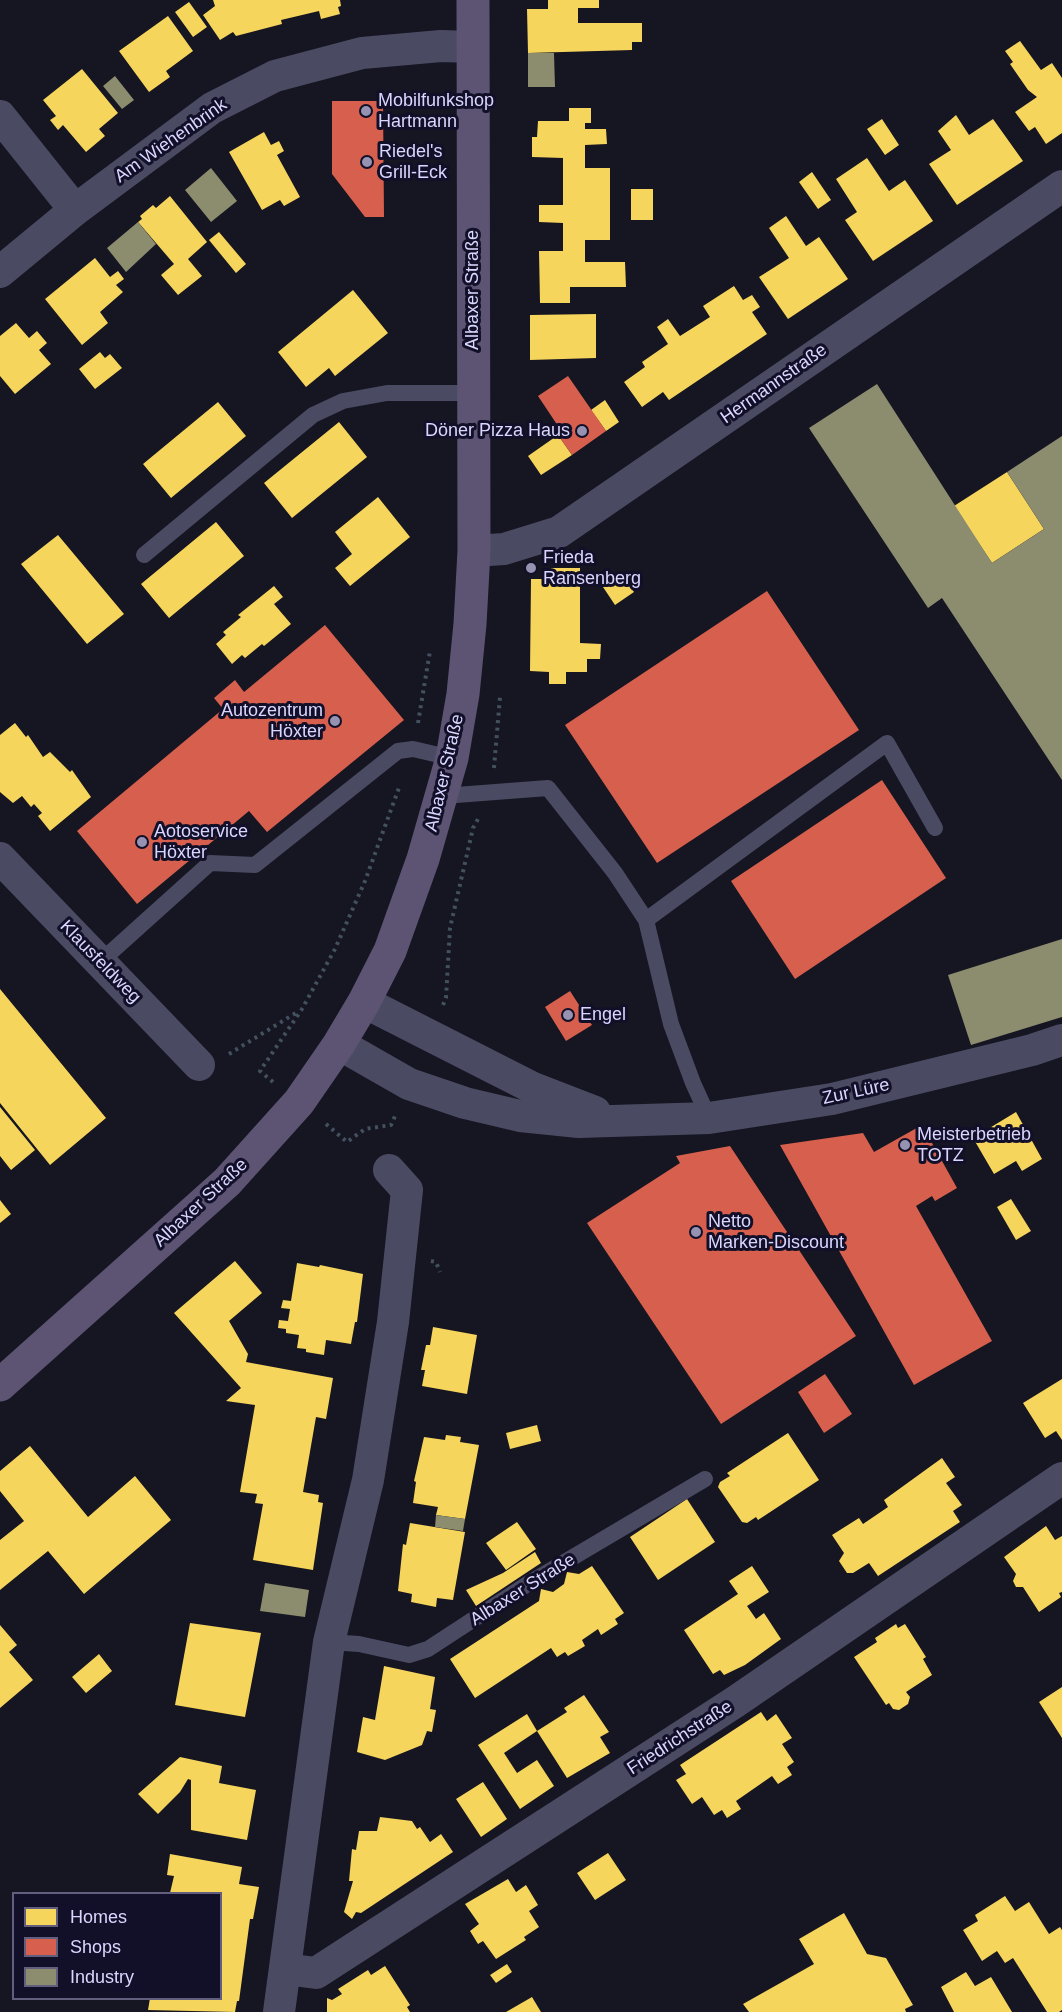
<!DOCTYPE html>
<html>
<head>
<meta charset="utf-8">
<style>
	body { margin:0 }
	#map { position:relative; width:1062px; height:2012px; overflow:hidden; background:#161522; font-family:Arial,sans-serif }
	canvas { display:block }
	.legend { position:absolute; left:12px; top:1892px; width:210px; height:108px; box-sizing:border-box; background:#120f28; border:2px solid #625f7e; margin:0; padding:8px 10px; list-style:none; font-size:18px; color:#d9d6ff }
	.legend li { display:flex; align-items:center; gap:12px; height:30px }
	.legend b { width:30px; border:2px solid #625f7e }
</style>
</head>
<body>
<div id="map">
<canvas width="1062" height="2012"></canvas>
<ul class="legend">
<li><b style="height:16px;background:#f6d55c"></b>Homes</li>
<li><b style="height:16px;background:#d6604d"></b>Shops</li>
<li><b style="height:16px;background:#8c8c6e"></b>Industry</li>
</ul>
</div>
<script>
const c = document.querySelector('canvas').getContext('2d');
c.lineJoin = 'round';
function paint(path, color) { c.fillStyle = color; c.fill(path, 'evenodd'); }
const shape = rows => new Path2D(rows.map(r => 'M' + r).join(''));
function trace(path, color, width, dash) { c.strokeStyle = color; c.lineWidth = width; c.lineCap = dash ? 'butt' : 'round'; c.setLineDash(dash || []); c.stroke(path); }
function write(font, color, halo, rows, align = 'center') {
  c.font = font + ' Arial,sans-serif'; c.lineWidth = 6; c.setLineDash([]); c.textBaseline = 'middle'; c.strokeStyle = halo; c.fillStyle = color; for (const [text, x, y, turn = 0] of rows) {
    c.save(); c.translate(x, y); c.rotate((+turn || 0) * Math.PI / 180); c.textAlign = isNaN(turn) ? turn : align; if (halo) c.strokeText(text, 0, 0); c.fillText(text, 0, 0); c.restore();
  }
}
const homes = shape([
	[213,0,340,0,341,6,338,7,340,14,321,19,319,11,281,20,282,24,236,36,233,32,220,40,203,15,215,6],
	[548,0,599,0,599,8,578,8,578,23,642,23,642,42,632,42,632,50,528,53,527,9,548,9],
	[189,2,207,27,193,37,175,12],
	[168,16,193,51,166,71,170,77,149,92,119,51],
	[1020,41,1041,70,1052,63,1062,78,1062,133,1046,144,1035,127,1029,131,1015,112,1037,97,1028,90,1010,64,1013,62,1005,51],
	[82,69,118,113,99,129,105,136,86,152,63,125,58,130,50,120,56,116,43,100],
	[569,108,591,108,591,123,585,123,585,129,606,129,607,144,585,145,585,168,610,168,610,240,585,240,585,262,625,262,626,287,570,287,570,303,540,303,539,251,563,251,563,223,539,222,539,205,563,205,563,158,532,157,532,137,537,137,538,121,569,121],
	[956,115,969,135,993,119,1023,161,957,205,929,164,951,150,938,131],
	[882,119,899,145,885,155,867,129],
	[264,132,271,145,279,141,284,151,277,155,300,197,284,206,280,200,262,210,229,152],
	[867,158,889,191,905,180,933,221,873,261,845,220,857,212,836,179],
	[812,172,831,200,818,209,799,182],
	[631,189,653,189,653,220,631,220],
	[170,196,207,242,188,259,202,276,178,295,161,275,174,264,138,222,142,219,140,216,153,205,156,208],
	[786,216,806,246,819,237,848,279,788,319,759,277,789,258,769,228],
	[219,232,246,264,236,273,209,240],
	[95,258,110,277,118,271,124,279,116,285,123,292,100,312,108,323,82,345,45,299],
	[734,286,743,300,752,295,760,307,752,312,767,334,669,400,663,392,642,407,624,382,645,367,642,362,668,344,657,327,668,319,680,336,710,317,703,306],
	[353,290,388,333,335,376,329,368,306,387,278,352],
	[596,314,596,358,530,360,530,315],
	[16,323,29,338,37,331,47,343,39,350,51,364,15,394,0,376,0,336],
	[100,352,105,358,110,354,122,368,95,389,79,369],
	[605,400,619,422,606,431,591,410],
	[218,402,246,436,171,498,143,464],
	[339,422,367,457,292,518,264,483],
	[558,435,572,455,541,475,528,456],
	[1007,472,1044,529,992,563,954,506],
	[378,497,410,537,350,586,335,568,352,554,335,532],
	[216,522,244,556,169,618,141,584],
	[58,535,124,614,87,644,21,564],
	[547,568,580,568,580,643,601,644,600,659,587,659,587,672,566,672,566,684,549,684,549,672,530,671,531,579,547,579],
	[622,574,634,592,615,605,603,587],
	[274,586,283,597,274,604,291,624,264,646,262,644,245,658,242,655,232,664,216,644,226,635,223,632,241,617,238,615],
	[15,723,26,737,28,735,43,757,50,752,70,772,72,770,91,797,50,831,38,816,42,813,34,804,31,807,22,796,13,803,0,792,0,735],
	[0,989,106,1118,50,1165,0,1103],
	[0,1107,35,1150,11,1170,0,1156],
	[1016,1112,1042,1159,1022,1171,1016,1161,994,1174,973,1138],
	[1011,1199,1031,1231,1016,1240,997,1207],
	[0,1200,11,1214,0,1223],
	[235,1261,262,1293,229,1321,248,1354,246,1362,333,1378,326,1419,316,1417,303,1492,319,1495,318,1502,323,1503,313,1570,253,1560,263,1504,255,1503,257,1494,240,1492,255,1405,226,1401,241,1388,174,1313],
	[297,1263,319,1267,320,1265,363,1274,357,1322,355,1322,351,1344,326,1340,324,1355,306,1352,306,1349,297,1348,299,1335,286,1333,286,1329,278,1328,279,1320,288,1321,290,1309,281,1308,283,1300,291,1301],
	[433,1327,477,1335,467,1394,422,1386,425,1370,421,1370,426,1345,430,1345],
	[1062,1379,1062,1440,1056,1431,1045,1438,1023,1403],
	[537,1425,541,1441,510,1449,506,1433],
	[788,1433,819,1480,758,1520,756,1517,747,1523,742,1522,718,1487,720,1482,730,1476,727,1473],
	[446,1435,461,1437,460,1442,479,1445,465,1519,436,1515,438,1507,413,1503,416,1482,414,1481,424,1437,445,1440],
	[30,1446,88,1517,135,1476,171,1520,84,1594,48,1551,0,1590,0,1540,24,1521,0,1491,0,1471],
	[942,1458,955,1477,946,1483,962,1505,953,1511,960,1522,878,1576,869,1563,853,1573,847,1573,839,1561,844,1553,832,1535,859,1518,863,1524,888,1507,884,1500],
	[687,1499,715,1542,658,1580,630,1537],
	[517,1522,536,1549,506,1570,486,1543],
	[410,1523,465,1532,453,1600,437,1598,436,1607,411,1602,412,1594,398,1591,403,1544,406,1545],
	[1046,1526,1055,1540,1062,1536,1062,1592,1059,1593,1061,1597,1039,1612,1023,1587,1016,1587,1013,1581,1016,1574,1004,1557],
	[535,1552,541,1563,476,1606,466,1590,503,1573],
	[592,1566,624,1613,615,1619,618,1624,601,1635,598,1629,582,1640,585,1646,568,1656,565,1652,557,1657,551,1648,475,1698,450,1659,539,1601,541,1589,553,1592,564,1584,567,1572,579,1574],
	[752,1566,769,1592,747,1606,756,1619,764,1613,781,1639,745,1665,724,1675,720,1670,713,1674,684,1630,738,1594,729,1581],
	[190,1623,261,1633,245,1717,175,1705],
	[896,1624,898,1628,905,1624,926,1657,923,1659,932,1675,906,1692,910,1697,908,1704,899,1710,893,1709,889,1703,886,1705,854,1657,877,1642,875,1638],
	[0,1625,17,1645,9,1652,33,1680,0,1708],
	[99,1654,112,1671,86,1693,72,1677],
	[384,1666,435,1677,430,1709,436,1710,432,1732,427,1731,422,1745,385,1760,357,1752,363,1717,375,1720],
	[1062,1687,1062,1738,1039,1702],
	[584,1695,609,1732,600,1737,610,1753,567,1778,537,1731,567,1712,564,1708],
	[761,1712,767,1721,776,1714,792,1738,782,1744,794,1762,787,1767,792,1775,778,1784,772,1776,736,1801,741,1809,727,1818,722,1810,714,1815,702,1797,692,1804,676,1780,686,1774,680,1765],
	[527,1714,537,1731,504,1753,517,1773,537,1760,554,1786,520,1809,478,1745],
	[180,1757,222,1766,219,1783,256,1790,247,1840,191,1830,191,1780,188,1779,180,1792,158,1814,138,1794],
	[483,1782,507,1819,481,1837,456,1799],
	[380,1817,412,1821,417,1829,420,1827,430,1842,441,1834,453,1852,361,1913,356,1912,352,1919,344,1912,353,1881,349,1881,352,1849,356,1850,359,1831,377,1831],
	[608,1853,626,1880,595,1900,577,1873],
	[170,1854,242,1867,239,1884,259,1887,253,1919,250,1919,239,2001,237,2001,235,2012,148,2010,150,1998,220,1998,220,1893,170,1893,174,1876,167,1875],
	[508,1879,516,1892,526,1885,538,1905,529,1911,539,1927,524,1937,526,1940,496,1959,483,1941,478,1944,470,1931,479,1924,465,1904],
	[1005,1896,1015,1911,1029,1902,1049,1934,1060,1927,1062,1930,1062,2010,1059,2012,1047,2012,1013,1958,1005,1963,997,1951,982,1961,963,1930,978,1921,975,1915],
	[844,1913,867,1954,886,1958,913,2005,905,2009,906,2012,749,2012,743,2004,814,1964,799,1939],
	[507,1964,512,1972,496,1983,490,1975],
	[385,1966,410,2005,407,2007,410,2012,327,2012,327,1998,332,2000,342,1994,338,1989,368,1970,371,1975],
	[966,1972,975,1986,991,1977,1012,2012,954,2012,941,1987],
	[532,1997,541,2012,506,2012]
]);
const shops = shape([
	[332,101,383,101,384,217,365,217,332,174],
	[568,376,606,431,572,455,558,435,562,432,538,396],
	[767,591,859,730,657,863,565,725],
	[325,625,404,720,267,832,249,811,137,904,77,831,223,709,214,698,235,680,244,692],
	[882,780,946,878,795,979,731,881],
	[570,991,592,1025,566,1041,545,1007],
	[922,1125,957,1188,935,1201,932,1196,916,1206,992,1341,914,1385,780,1145,863,1133,874,1152],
	[730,1146,856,1336,721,1424,587,1223,680,1163,676,1156],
	[825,1374,852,1414,824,1433,798,1392]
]);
const industry = shape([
	[528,53,554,53,555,87,528,87],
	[115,76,134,100,122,109,103,86],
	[211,168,237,201,211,222,185,190],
	[138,222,156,244,126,272,107,248],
	[877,384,992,563,1044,529,1007,472,1062,436,1062,780,942,598,928,608,809,428],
	[1062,939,1062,1017,971,1045,948,975],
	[436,1515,465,1519,463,1531,435,1527],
	[265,1583,309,1590,305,1617,260,1611]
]);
const path = shape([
	[418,723,430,651],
	[494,768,500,697],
	[443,1005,446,998,450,928,473,828,478,819],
	[229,1054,299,1011],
	[273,1082,260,1071,302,1009,335,949,365,881,400,785],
	[326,1124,347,1142,365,1129,391,1125,396,1114],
	[431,1261,436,1262,440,1272]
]);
const service = shape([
	[144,555,313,415,343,401,387,393,474,393],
	[443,796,548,788,615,873,646,920,671,1024,693,1083,709,1118],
	[646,920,887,743,935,828],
	[100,962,210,863,255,865,398,751,413,749,452,758],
	[329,1642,359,1644,409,1655,428,1649,526,1585,705,1479]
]);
const minor = shape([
	[0,116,75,210],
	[0,272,75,210,212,108,275,76,362,53,441,46,473,47],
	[474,551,504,549,559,532,1062,186],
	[0,858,199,1065],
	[364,1002,533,1088,595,1112],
	[339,1044,409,1084,465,1103,520,1116,579,1122,709,1118,832,1099,1032,1050,1062,1040],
	[286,1969,316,1973,735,1702,1062,1478],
	[279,2012,329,1642,368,1480,393,1322,407,1190,389,1170]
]);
const primary = shape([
	[0,1385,227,1182,299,1102,339,1044,364,1002,390,951,423,859,452,758,463,694,470,624,474,551,473,0]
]);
const markers = [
	[366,111,6,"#9592b2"],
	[367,162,6,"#9592b2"],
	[582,431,6,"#9592b2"],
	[531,568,6,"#9592b2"],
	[335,721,6,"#9592b2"],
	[142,842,6,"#9592b2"],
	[568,1015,6,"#9592b2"],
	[905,1145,6,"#9592b2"],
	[696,1232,6,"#9592b2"]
];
const poiNames = [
	["Mobilfunkshop",378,101],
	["Hartmann",378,122],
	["Riedel's",379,152],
	["Grill-Eck",379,173],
	["Döner Pizza Haus",570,431,"right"],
	["Frieda",543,558],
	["Ransenberg",543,579],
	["Autozentrum",323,711,"right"],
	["Höxter",323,732,"right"],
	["Aotoservice",154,832],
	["Höxter",154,853],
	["Engel",580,1015],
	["Meisterbetrieb",917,1135],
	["TOTZ",917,1156],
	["Netto",708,1222],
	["Marken-Discount",708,1243]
];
const streetNames = [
	["Am Wiehenbrink",171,141,-35],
	["Albaxer Straße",473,290,-90],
	["Hermannstraße",774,384,-35],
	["Albaxer Straße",445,773,-77],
	["Klausfeldweg",100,962,46],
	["Zur Lüre",856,1092,-12],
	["Albaxer Straße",201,1203,-43],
	["Albaxer Straße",523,1590,-32],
	["Friedrichstraße",680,1738,-33]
];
paint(homes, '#f6d55c');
paint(shops, '#d6604d');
paint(industry, '#8c8c6e');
trace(path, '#43515f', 4, [3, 4.5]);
trace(service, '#4a4a63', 16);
trace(minor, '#4a4a63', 32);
trace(primary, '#5d5474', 33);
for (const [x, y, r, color] of markers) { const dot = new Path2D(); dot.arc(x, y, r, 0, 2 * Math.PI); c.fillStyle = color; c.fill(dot); trace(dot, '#120f28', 2); }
write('18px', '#d9d6ff', '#120f28', poiNames, 'left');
write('18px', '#d9d6ff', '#120f28', streetNames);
</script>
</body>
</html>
